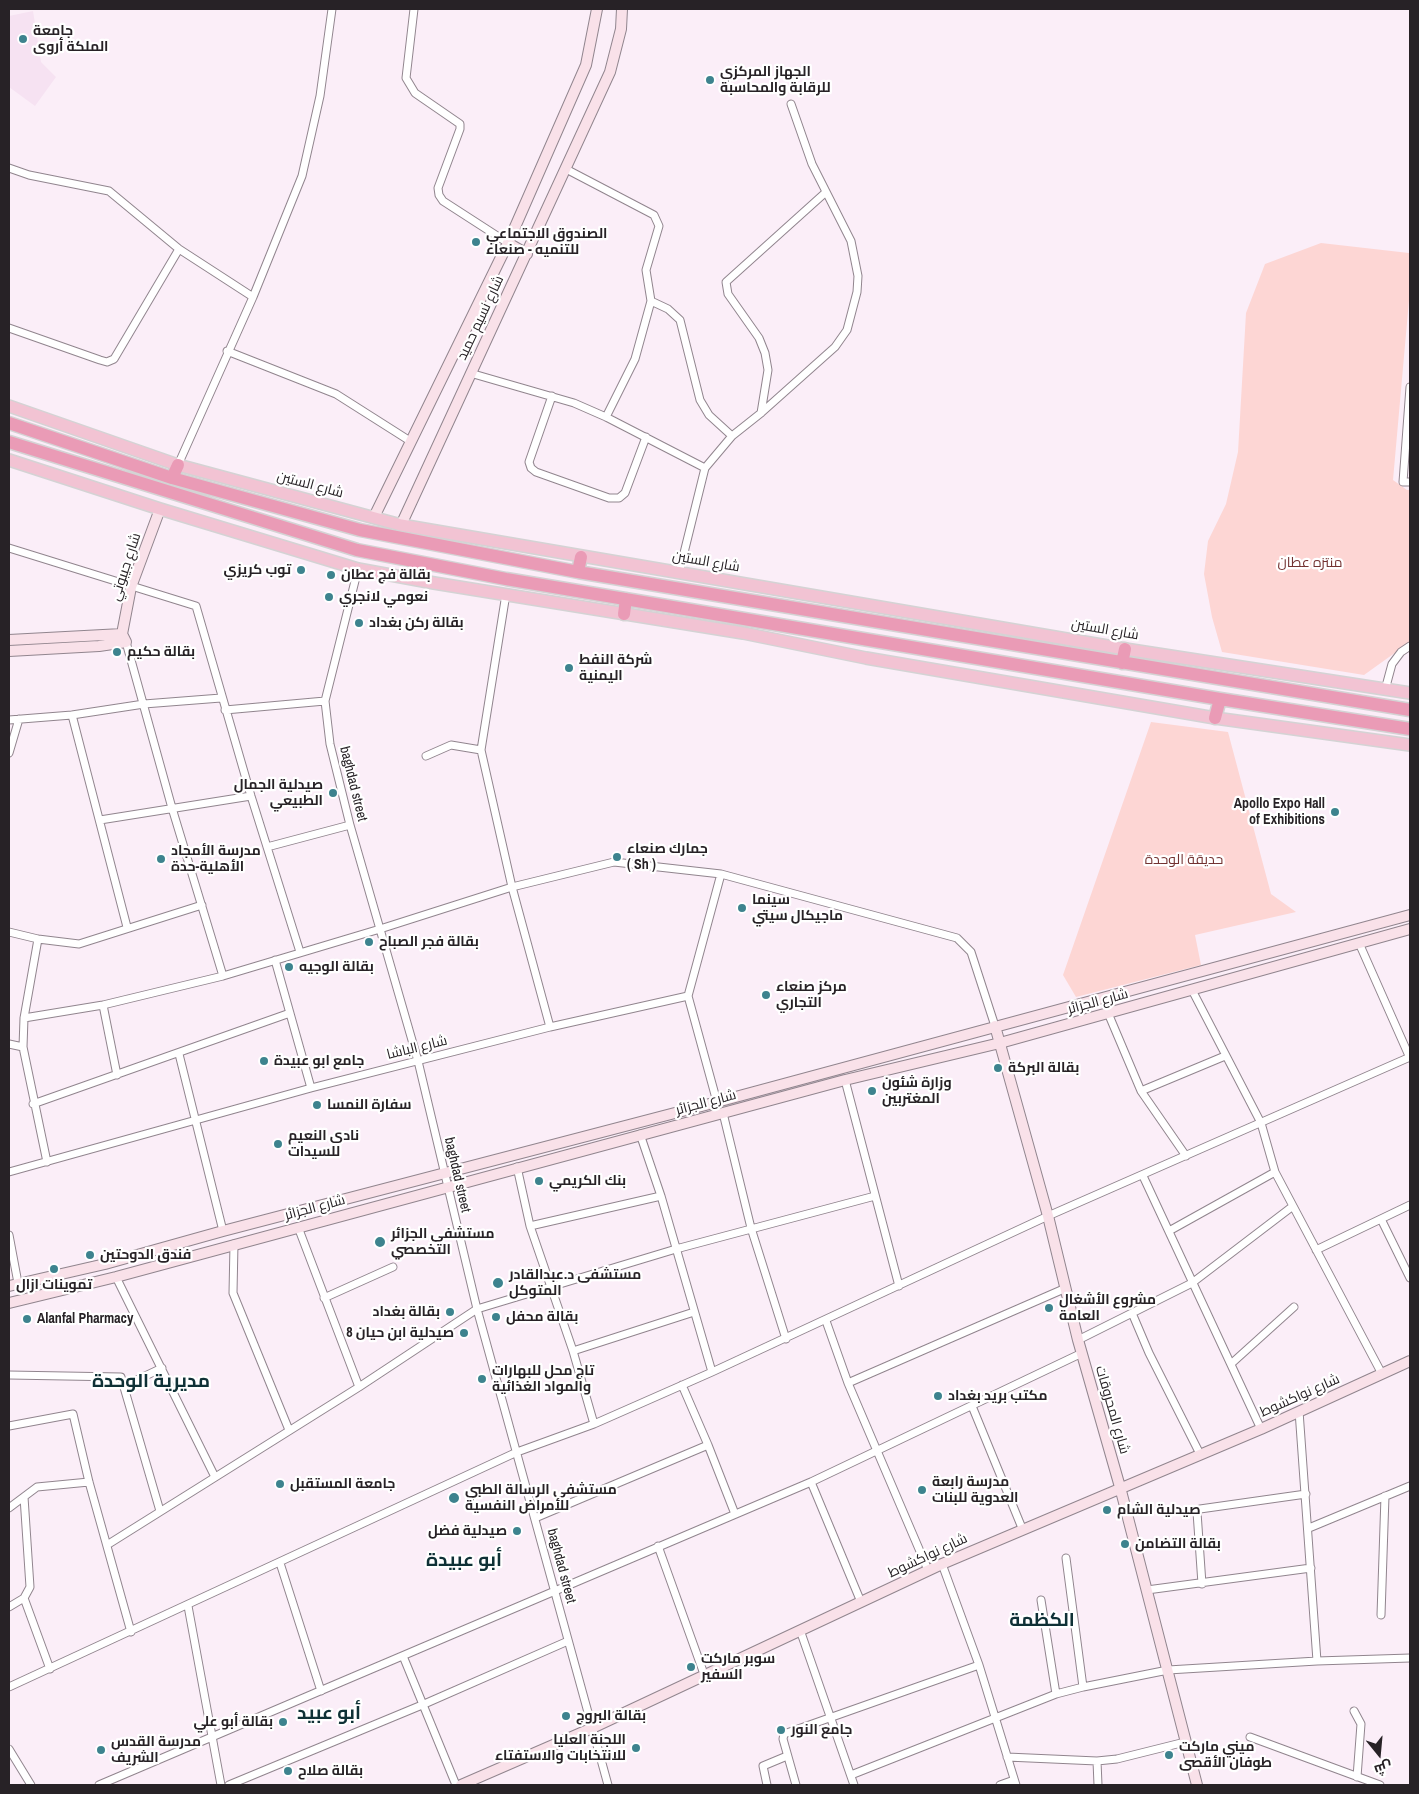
<!DOCTYPE html>
<html>
<head>
<meta charset="utf-8">
<style>
	body { margin:0 }
	#map { position:relative; width:1419px; height:1794px; overflow:hidden; background:#fbeef8; font-family:"Archivo Narrow",Cairo,sans-serif }
	canvas { display:block }
	.frame { position:absolute; inset:0; border:10px solid #272226; pointer-events:none }
	.north { position:absolute; left:1354px; top:1729px; width:50px; height:50px; -webkit-text-stroke:4px #fff; paint-order:stroke; rotate:163deg; font-size:14px; font-weight:700; line-height:20px; text-align:center; color:#272226 }
	.north::after { content:''; display:block; margin:auto; width:18px; height:22px; background:#272226; clip-path:polygon(50% 0,100% 100%,50% 72%,0 100%) }
</style>
</head>
<body>
<div id="map">
<canvas width="1419" height="1794"></canvas>
<div class="frame"></div>
<div class="north">ش</div>
</div>
<script>
const c = document.querySelector('canvas').getContext('2d');
c.lineJoin = 'round';
function paint(path, color) { c.fillStyle = color; c.fill(path, 'evenodd'); }
const shape = rows => new Path2D(rows.map(r => 'M' + r).join(''));
function trace(path, color, width, dash) { c.strokeStyle = color; c.lineWidth = width; c.lineCap = dash ? 'butt' : 'round'; c.setLineDash(dash || []); c.stroke(path); }
function write(font, color, halo, rows, align = 'center') {
  c.font = font + ' "Archivo Narrow",Cairo,sans-serif'; c.lineWidth = 4.5; c.setLineDash([]); c.textBaseline = 'middle'; c.strokeStyle = halo; c.fillStyle = color; for (const [text, x, y, turn = 0] of rows) {
    c.save(); c.translate(x, y); c.rotate((+turn || 0) * Math.PI / 180); c.textAlign = isNaN(turn) ? turn : align; if (halo) c.strokeText(text, 0, 0); c.fillText(text, 0, 0); c.restore();
  }
}
const built = shape([
	[33,11,41,62,56,77,35,106,9,87,9,16]
]);
const green = shape([
	[1321,243,1409,253,1410,289,1393,480,1407,490,1410,490,1410,642,1364,675,1222,652,1212,617,1204,574,1208,541,1226,504,1238,452,1246,313,1265,264],
	[1151,722,1228,732,1271,894,1296,912,1195,935,1201,965,1076,997,1063,975]
]);
const street = shape([
	[414,9,406,78,415,93,460,124,460,129,438,188,439,195,443,201,508,243],
	[9,168,29,175,109,191,179,249,253,297],
	[566,169,654,215,659,226,646,270,651,301,635,359,606,417],
	[651,301,668,309,680,320,700,400,709,415,732,436],
	[9,328,100,360,107,362,114,359,179,249],
	[227,351,336,394,410,441],
	[470,373,574,403,606,417,705,468],
	[1410,387,1403,482,1410,482],
	[552,396,529,462,531,468,536,472,609,498,619,498,625,493,646,437],
	[761,413,768,370,765,353,759,338,728,294,726,282,826,192],
	[178,465,253,297,302,176,320,96,332,9],
	[9,548,196,606,251,796,300,952],
	[358,569,325,701,330,744,350,825,418,1061,477,1309,608,1785],
	[679,573,705,468,732,436,761,413,835,347,847,330,857,292,858,276,851,241,812,164,791,104],
	[506,594,481,750,512,887,550,1027],
	[126,642,172,808,223,976],
	[1385,690,1392,664,1401,652,1410,646],
	[225,710,325,701],
	[72,715,127,927],
	[9,720,72,715,144,704,221,698],
	[9,753,19,719],
	[426,756,451,745,481,750],
	[100,820,251,796],
	[267,847,350,825],
	[9,932,38,939,79,944,202,905],
	[38,939,24,1018,23,1047,47,1162],
	[1359,943,1410,1058],
	[275,960,311,1088],
	[1192,990,1261,1123,1275,1172,1382,1374],
	[103,1005,117,1075],
	[1108,1013,1141,1091,1186,1156],
	[24,1018,103,1005,223,976,380,929,512,887,614,862,721,874,957,938,971,952,995,1026],
	[9,1044,23,1047],
	[179,1054,223,1231],
	[845,1080,899,1286],
	[1141,1091,1225,1056],
	[717,1102,688,996,721,874],
	[33,1104,290,1013],
	[723,1113,751,1228,786,1339],
	[640,1134,661,1196,712,1372],
	[517,1167,530,1226,573,1351,594,1424],
	[9,1172,311,1088,550,1027,688,996],
	[1143,1176,1261,1429],
	[1381,1219,1410,1278],
	[530,1226,661,1196],
	[298,1227,359,1387],
	[1169,1231,1275,1172],
	[9,1235,18,1283],
	[234,1244,233,1293,289,1430],
	[1316,1250,1410,1205],
	[116,1277,215,1477],
	[324,1298,393,1267],
	[1132,1313,1149,1353,1200,1454],
	[826,1321,848,1383,928,1570],
	[1078,1340,1192,1283,1293,1206],
	[573,1351,694,1312],
	[1232,1363,1294,1307],
	[9,1375,121,1377,160,1511],
	[848,1383,1066,1288],
	[682,1385,708,1445,735,1514],
	[124,1386,162,1368],
	[972,1406,1022,1528],
	[1299,1411,1317,1661],
	[9,1426,73,1414,89,1482,131,1632],
	[811,1482,861,1602],
	[9,1508,37,1487,89,1482],
	[535,1518,708,1445],
	[1309,1528,1410,1486],
	[107,1545,359,1387,477,1309,676,1249,875,1196],
	[658,1546,704,1674],
	[1066,1558,1083,1687],
	[280,1563,321,1691],
	[942,1564,979,1665,1016,1785],
	[1202,1584,1197,1512,1200,1509,1306,1494],
	[1147,1590,1311,1568],
	[24,1598,50,1669],
	[1041,1600,1056,1694],
	[188,1606,221,1785],
	[9,1607,24,1598,30,1587,24,1497],
	[1381,1615,1385,1496],
	[800,1630,854,1785],
	[403,1656,456,1785],
	[9,1687,517,1452,594,1424,712,1372,1048,1216,1410,1057],
	[1354,1711,1361,1724,1357,1777],
	[1250,1737,1380,1785],
	[9,1749,31,1785],
	[1007,1757,1097,1761,1117,1759,1185,1742],
	[1097,1761,1098,1785],
	[851,1775,1056,1694,1083,1687,1168,1670,1317,1661,1410,1658],
	[99,1785,811,1482,1082,1353],
	[229,1785,422,1705,568,1641],
	[767,1785,763,1766,787,1756],
	[796,1785,783,1739,784,1734,979,1665],
	[1000,1785,1014,1780]
]);
const secondary = shape([
	[508,243,527,254],
	[374,517,508,243,586,65,597,9],
	[401,525,610,72,621,29,622,9],
	[9,640,122,634],
	[9,651,99,646,126,642,122,634,131,587,160,509],
	[995,1026,1048,1216,1078,1340,1120,1487,1197,1785],
	[9,1286,105,1264,223,1231,717,1102,1410,915],
	[9,1303,116,1277,845,1080,1000,1043,1410,929],
	[461,1785,590,1729,942,1564,1261,1429,1410,1361]
]);
const primary = shape([
	[9,406,178,465,401,525,1125,649,1410,693],
	[9,460,160,509,358,569,434,583,743,633,866,658,1215,718,1410,745]
]);
const highway = shape([
	[9,423,172,478,360,530,578,572,1410,710],
	[9,442,357,550,506,579,1220,699,1410,729],
	[172,478,178,465],
	[578,572,581,557],
	[624,614,626,599],
	[1122,663,1125,649],
	[1215,718,1220,699]
]);
const markers = [
	[23,39,5,"#3d838e"],
	[710,80,5,"#3d838e"],
	[476,242,5,"#3d838e"],
	[301,570,5,"#3d838e"],
	[331,575,5,"#3d838e"],
	[329,597,5,"#3d838e"],
	[359,623,5,"#3d838e"],
	[117,652,5,"#3d838e"],
	[569,668,5,"#3d838e"],
	[333,793,5,"#3d838e"],
	[1335,812,5,"#3d838e"],
	[617,857,5,"#3d838e"],
	[161,859,5,"#3d838e"],
	[742,908,5,"#3d838e"],
	[369,942,5,"#3d838e"],
	[289,967,5,"#3d838e"],
	[766,995,5,"#3d838e"],
	[264,1061,5,"#3d838e"],
	[998,1068,5,"#3d838e"],
	[872,1091,5,"#3d838e"],
	[317,1105,5,"#3d838e"],
	[278,1144,5,"#3d838e"],
	[539,1181,5,"#3d838e"],
	[380,1242,6,"#3d838e"],
	[90,1255,5,"#3d838e"],
	[54,1269,5,"#3d838e"],
	[498,1283,6,"#3d838e"],
	[1049,1308,5,"#3d838e"],
	[450,1312,5,"#3d838e"],
	[496,1317,5,"#3d838e"],
	[27,1319,5,"#3d838e"],
	[464,1333,5,"#3d838e"],
	[482,1379,5,"#3d838e"],
	[938,1396,5,"#3d838e"],
	[280,1484,5,"#3d838e"],
	[922,1490,5,"#3d838e"],
	[454,1498,6,"#3d838e"],
	[1107,1510,5,"#3d838e"],
	[517,1531,5,"#3d838e"],
	[1125,1544,5,"#3d838e"],
	[691,1667,5,"#3d838e"],
	[566,1716,5,"#3d838e"],
	[283,1722,5,"#3d838e"],
	[781,1730,5,"#3d838e"],
	[636,1748,5,"#3d838e"],
	[101,1750,5,"#3d838e"],
	[1169,1755,5,"#3d838e"],
	[288,1771,5,"#3d838e"]
];
const poiNames = [
	["جامعة",33,31],
	["الملكة أروى",33,47],
	["الجهاز المركزي",720,72],
	["للرقابة والمحاسبة",720,88],
	["الصندوق الاجتماعي",486,234],
	["للتنميه - صنعاء",486,250],
	["توب كريزي",291,570,"right"],
	["بقالة فج عطان",341,575],
	["نعومي لانجري",339,597],
	["بقالة ركن بغداد",369,623],
	["بقالة حكيم",127,652],
	["شركة النفط",579,660],
	["اليمنية",579,676],
	["صيدلية الجمال",323,785,"right"],
	["الطبيعي",323,801,"right"],
	["Apollo Expo Hall",1325,804,"right"],
	["of Exhibitions",1325,820,"right"],
	["جمارك صنعاء",627,849],
	["( Sh )",627,865],
	["مدرسة الأمجاد",171,851],
	["الأهلية-حدة",171,867],
	["سينما",752,900],
	["ماجيكال سيتي",752,916],
	["بقالة فجر الصباح",379,942],
	["بقالة الوجيه",299,967],
	["مركز صنعاء",776,987],
	["التجاري",776,1003],
	["جامع ابو عبيدة",274,1061],
	["بقالة البركة",1008,1068],
	["وزارة شئون",882,1083],
	["المغتربين",882,1099],
	["سفارة النمسا",327,1105],
	["نادي النعيم",288,1136],
	["للسيدات",288,1152],
	["بنك الكريمي",549,1181],
	["مستشفى الجزائر",391,1234],
	["التخصصي",391,1250],
	["فندق الدوحتين",100,1255],
	["مستشفى د.عبدالقادر",509,1275],
	["المتوكل",509,1291],
	["تموينات ازال",54,1285,"center"],
	["مشروع الأشغال",1059,1300],
	["العامة",1059,1316],
	["بقالة بغداد",440,1312,"right"],
	["بقالة محفل",506,1317],
	["Alanfal Pharmacy",37,1319],
	["صيدلية ابن حيان 8",454,1333,"right"],
	["تاج محل للبهارات",492,1371],
	["والمواد الغذائية",492,1387],
	["مكتب بريد بغداد",948,1396],
	["مدرسة رابعة",932,1482],
	["العدوية للبنات",932,1498],
	["جامعة المستقبل",290,1484],
	["مستشفى الرسالة الطبي",465,1490],
	["للأمراض النفسية",465,1506],
	["صيدلية الشام",1117,1510],
	["صيدلية فضل",507,1531,"right"],
	["بقالة التضامن",1135,1544],
	["سوبر ماركت",701,1659],
	["السفير",701,1675],
	["بقالة البروج",576,1716],
	["بقالة أبو علي",273,1722,"right"],
	["جامع النور",791,1730],
	["اللجنة العليا",626,1740,"right"],
	["للانتخابات والاستفتاء",626,1756,"right"],
	["مدرسة القدس",111,1742],
	["الشريف",111,1758],
	["ميني ماركت",1179,1747],
	["طوفان الأقصى",1179,1763],
	["بقالة صلاح",298,1771]
];
const streetNames = [
	["شارع نسيم حميد",481,318,-65],
	["شارع الستين",310,485,15],
	["شارع الستين",706,562,10],
	["شارع جيبوتي",126,567,-72],
	["شارع الستين",1105,630,10],
	["baghdad street",353,784,76],
	["شارع الجزائر",1098,1002,-15],
	["شارع الباشا",417,1048,-14],
	["شارع الجزائر",706,1103,-15],
	["baghdad street",457,1175,77],
	["شارع الجزائر",315,1208,-15],
	["شارع نواكشوط",1300,1396,-24],
	["شارع المحروقات",1112,1410,74],
	["شارع نواكشوط",928,1556,-25],
	["baghdad street",561,1566,75]
];
const parkNames = [
	["منتزه عطان",1310,563],
	["حديقة الوحدة",1184,860]
];
const districtNames = [
	["مديرية الوحدة",151,1382],
	["أبو عبيدة",464,1561],
	["الكظمة",1042,1621],
	["أبو عبيد",329,1714]
];
paint(built, '#f6e2f2');
paint(green, '#fdd6d4');
trace(street, '#91858e', 9);
trace(secondary, '#91858e', 12);
trace(primary, '#d4d3d4', 14);
trace(highway, '#d4d3d4', 15);
trace(street, '#fff', 7);
trace(secondary, '#f9e1e9', 10);
trace(primary, '#f2c3d3', 11);
trace(highway, '#ea9bb6', 12);
for (const [x, y, r, color] of markers) { const dot = new Path2D(); dot.arc(x, y, r, 0, 2 * Math.PI); c.fillStyle = color; c.fill(dot); trace(dot, '#fff', 2); }
write('bold 14px', '#272226', '#fff', poiNames, 'left');
write('14px', '#272226', '#fff', streetNames);
write('14px', '#733231', '#fff', parkNames);
write('bold 19px', '#0f3136', '#fff', districtNames);
</script>
</body>
</html>
